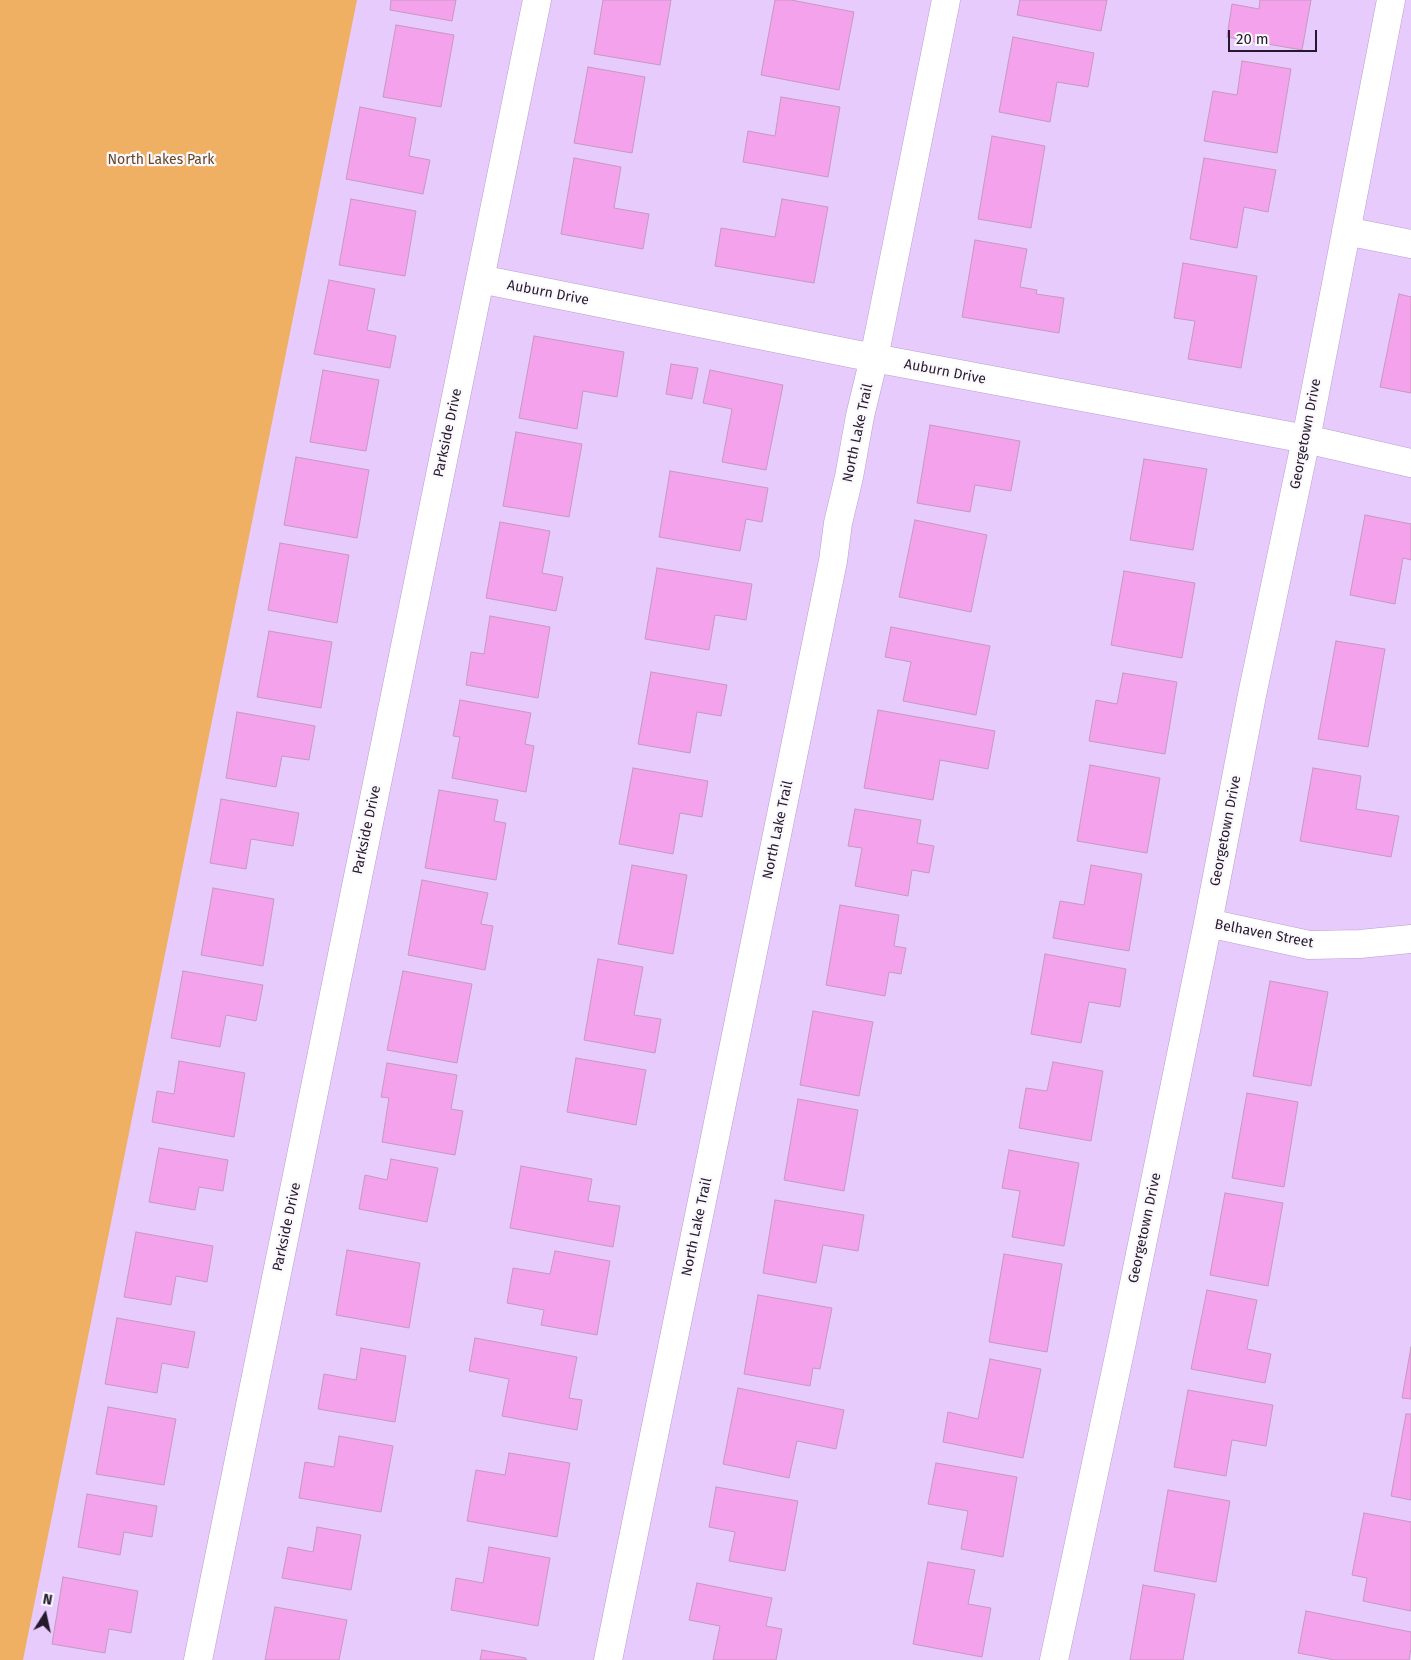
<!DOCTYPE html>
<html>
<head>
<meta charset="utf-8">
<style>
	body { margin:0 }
	#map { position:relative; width:1411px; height:1660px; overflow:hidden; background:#e7cbfd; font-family:"Fira Sans",sans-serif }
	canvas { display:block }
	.north { position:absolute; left:20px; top:1590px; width:50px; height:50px; -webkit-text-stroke:4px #faf7fd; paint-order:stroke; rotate:10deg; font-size:14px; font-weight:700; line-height:20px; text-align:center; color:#241a2c }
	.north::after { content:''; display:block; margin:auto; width:18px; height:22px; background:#241a2c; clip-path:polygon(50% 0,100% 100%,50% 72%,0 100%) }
	.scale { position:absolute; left:1228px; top:30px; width:89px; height:22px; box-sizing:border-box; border:2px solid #241a2c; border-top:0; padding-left:6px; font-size:15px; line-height:18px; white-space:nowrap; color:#241a2c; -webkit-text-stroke:4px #faf7fd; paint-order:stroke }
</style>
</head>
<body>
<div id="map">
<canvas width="1411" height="1660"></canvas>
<div class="north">N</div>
<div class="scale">20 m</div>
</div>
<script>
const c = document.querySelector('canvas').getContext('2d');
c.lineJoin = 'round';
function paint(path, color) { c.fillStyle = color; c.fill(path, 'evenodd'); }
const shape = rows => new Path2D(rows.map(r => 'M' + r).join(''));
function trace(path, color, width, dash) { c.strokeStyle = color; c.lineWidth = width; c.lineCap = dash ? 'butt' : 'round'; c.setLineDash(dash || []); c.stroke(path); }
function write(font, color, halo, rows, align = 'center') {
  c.font = font + ' "Fira Sans",sans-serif'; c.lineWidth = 4.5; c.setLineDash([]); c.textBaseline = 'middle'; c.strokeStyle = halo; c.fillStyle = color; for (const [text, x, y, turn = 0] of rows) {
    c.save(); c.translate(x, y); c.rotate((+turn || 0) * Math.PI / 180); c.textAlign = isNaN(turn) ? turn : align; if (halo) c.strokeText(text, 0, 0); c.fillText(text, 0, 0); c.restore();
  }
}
const green = shape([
	[0,0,357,0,23,1660,0,1660]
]);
const building = shape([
	[391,0,456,0,452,21,390,10,391,0],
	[603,0,671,0,660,65,594,54,603,0],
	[775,0,791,0,854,12,839,90,761,75,775,0],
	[1020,0,1107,0,1101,31,1017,15,1020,0],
	[1260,0,1311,0,1302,50,1227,37,1232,4,1259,9,1260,0],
	[396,25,454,35,441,107,383,97,396,25],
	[1013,37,1094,53,1088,87,1057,82,1050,122,999,112,1013,37],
	[1242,61,1291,69,1277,153,1204,141,1213,91,1237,95,1242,61],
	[588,67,645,77,632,153,574,143,588,67],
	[781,97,840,107,828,177,743,162,748,131,775,136,781,97],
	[360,107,416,118,409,156,430,160,423,194,346,179,360,107],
	[992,136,1045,146,1031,228,978,219,992,136],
	[574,158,621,167,614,208,649,214,643,249,561,234,574,158],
	[1204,158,1276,170,1268,212,1244,207,1237,248,1190,239,1204,158],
	[351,199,416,211,405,276,339,265,351,199],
	[782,199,828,207,814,283,715,266,721,228,775,237,782,199],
	[975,240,1027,249,1020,287,1037,290,1036,294,1064,298,1059,333,962,317,975,240],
	[1183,263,1257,276,1241,368,1188,359,1195,321,1174,318,1183,263],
	[329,280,375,289,367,330,396,336,390,368,314,354,329,280],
	[1399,294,1411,297,1411,393,1380,387,1399,294],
	[534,336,624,352,617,397,583,391,577,429,519,418,534,336],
	[671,364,698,368,692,399,666,394,671,364],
	[323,370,379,380,366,451,310,442,323,370],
	[710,370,783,385,766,470,722,462,732,409,703,403,710,370],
	[930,425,1020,441,1011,491,975,485,970,512,917,503,930,425],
	[516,432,582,444,569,517,503,506,516,432],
	[296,457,369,470,357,538,284,525,296,457],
	[1144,459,1207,469,1193,550,1130,540,1144,459],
	[670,471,768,488,762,522,746,519,740,551,659,537,670,471],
	[1365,515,1411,524,1411,560,1403,558,1395,604,1350,595,1365,515],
	[915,520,987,535,971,612,899,597,915,520],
	[500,522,550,531,542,573,563,577,556,611,486,598,500,522],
	[280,543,349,555,337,623,268,610,280,543],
	[657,568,752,584,746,620,715,615,709,650,645,639,657,568],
	[1124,571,1195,583,1182,658,1111,645,1124,571],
	[490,616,550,627,538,698,466,685,471,652,484,654,490,616],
	[891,627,990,646,976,715,903,701,911,662,885,657,891,627],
	[269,631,332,642,321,708,257,697,269,631],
	[1336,641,1385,649,1368,747,1318,739,1336,641],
	[651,672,727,685,721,716,697,712,690,753,638,744,651,672],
	[1123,673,1177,682,1165,754,1089,741,1096,700,1117,704,1123,673],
	[460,700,531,713,525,744,534,746,526,792,452,778,460,737,453,736,460,700],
	[878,710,995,731,988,769,940,760,933,800,864,788,878,710],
	[237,712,315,726,309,760,282,756,276,787,226,778,237,712],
	[1090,765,1160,778,1147,853,1077,841,1090,765],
	[633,768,708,781,702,817,680,813,673,854,619,844,633,768],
	[1313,768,1361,776,1356,809,1399,816,1391,857,1300,841,1313,768],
	[439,790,498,800,494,821,506,823,496,880,425,868,439,790],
	[221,799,299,813,293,846,251,839,246,869,210,863,221,799],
	[855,809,921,820,917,843,934,846,929,873,912,870,908,896,855,886,862,848,848,846,855,809],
	[632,865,687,875,673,954,618,944,632,865],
	[1091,865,1142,874,1129,951,1053,938,1060,901,1084,905,1091,865],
	[422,880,488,893,481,924,493,926,485,970,408,955,422,880],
	[213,888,274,899,263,966,201,955,213,888],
	[840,905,899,915,894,946,906,948,901,974,889,972,885,996,826,985,840,905],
	[1045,954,1126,969,1120,1007,1089,1002,1081,1043,1031,1034,1045,954],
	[598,959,643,967,634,1015,661,1019,655,1053,584,1040,598,959],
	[183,971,263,985,256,1021,226,1015,220,1047,171,1038,183,971],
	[403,971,472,984,457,1063,387,1050,403,971],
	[1270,981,1328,992,1311,1086,1253,1076,1270,981],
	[813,1011,873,1022,859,1096,800,1085,813,1011],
	[576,1058,646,1070,636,1125,567,1112,576,1058],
	[179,1061,245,1073,234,1137,152,1122,157,1091,174,1094,179,1061],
	[1053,1062,1103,1071,1091,1141,1019,1128,1026,1088,1047,1091,1053,1062],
	[387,1063,457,1075,451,1109,463,1111,455,1155,382,1142,389,1098,381,1097,387,1063],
	[1247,1093,1298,1102,1284,1187,1232,1178,1247,1093],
	[798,1099,858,1110,844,1191,784,1180,798,1099],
	[159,1148,228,1160,223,1191,199,1187,195,1210,149,1202,159,1148],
	[1009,1150,1079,1163,1064,1246,1012,1237,1020,1191,1002,1188,1009,1150],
	[391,1159,438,1168,427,1222,359,1209,365,1175,387,1180,391,1159],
	[521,1166,592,1179,588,1201,620,1206,613,1247,510,1228,521,1166],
	[1225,1193,1283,1203,1268,1286,1210,1275,1225,1193],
	[775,1200,864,1215,858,1251,823,1245,816,1283,763,1273,775,1200],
	[136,1232,213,1246,207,1282,176,1276,171,1305,124,1297,136,1232],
	[347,1250,420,1263,409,1328,336,1315,347,1250],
	[555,1251,610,1261,597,1335,541,1325,544,1310,507,1303,513,1268,550,1274,555,1251],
	[1004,1254,1062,1264,1047,1352,989,1342,1004,1254],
	[1207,1290,1257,1300,1247,1349,1271,1354,1265,1383,1191,1369,1207,1290],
	[758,1295,832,1308,820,1369,813,1368,810,1386,744,1374,758,1295],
	[117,1318,195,1332,188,1368,162,1363,157,1393,105,1384,117,1318],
	[475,1338,577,1357,569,1398,582,1400,577,1430,502,1416,509,1379,469,1371,475,1338],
	[1411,1347,1411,1399,1402,1398,1411,1347],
	[361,1348,406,1356,395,1422,318,1409,324,1374,356,1380,361,1348],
	[990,1359,1041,1369,1023,1458,943,1442,948,1412,978,1419,990,1359],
	[738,1388,844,1410,836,1449,797,1441,789,1478,723,1464,738,1388],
	[1188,1390,1273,1405,1266,1446,1232,1440,1226,1476,1174,1467,1188,1390],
	[108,1407,176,1419,164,1485,96,1474,108,1407],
	[1406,1414,1411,1414,1411,1500,1391,1496,1406,1414],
	[339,1436,393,1446,381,1512,299,1498,305,1462,334,1467,339,1436],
	[509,1453,570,1463,557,1537,467,1521,476,1470,505,1475,509,1453],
	[936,1463,1017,1477,1003,1557,961,1549,968,1511,928,1504,936,1463],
	[716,1487,798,1501,785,1571,729,1561,735,1532,709,1527,716,1487],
	[1168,1490,1230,1501,1216,1582,1154,1571,1168,1490],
	[87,1494,157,1506,152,1537,124,1532,120,1555,78,1547,87,1494],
	[1364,1513,1411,1522,1411,1611,1363,1601,1367,1578,1352,1575,1364,1513],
	[317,1527,361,1535,351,1590,282,1578,288,1547,313,1552,317,1527],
	[489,1547,550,1558,538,1626,451,1610,456,1578,483,1583,489,1547],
	[928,1562,975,1570,968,1604,991,1608,982,1657,913,1644,928,1562],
	[63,1577,138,1591,131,1633,109,1629,105,1653,52,1644,63,1577],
	[697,1583,772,1598,766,1626,782,1629,776,1660,713,1660,720,1626,689,1620,697,1583],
	[1143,1585,1195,1594,1183,1660,1130,1660,1143,1585],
	[275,1607,347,1620,339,1660,265,1660,275,1607],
	[1306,1611,1411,1632,1411,1648,1409,1660,1335,1660,1298,1653,1306,1611],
	[482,1650,526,1658,526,1660,480,1660,482,1650]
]);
const minor = shape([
	[1346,231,1411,244],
	[480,279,874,358,1306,439,1411,463],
	[1208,923,1309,945,1360,944,1411,939],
	[198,1660,537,0],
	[608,1660,833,561,838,523,849,477,860,416,874,358,946,0],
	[1054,1660,1122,1342,1208,923,1252,695,1306,439,1391,0]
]);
const parkNames = [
	["North Lakes Park",161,160]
];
const streetNames = [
	["Auburn Drive",548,293,11],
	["Auburn Drive",945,372,11],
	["Parkside Drive",448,433,-78],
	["North Lake Trail",858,433,-78],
	["Georgetown Drive",1306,434,-79],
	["Parkside Drive",367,830,-78],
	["North Lake Trail",778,830,-78],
	["Georgetown Drive",1226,831,-79],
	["Belhaven Street",1264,934,11],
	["Parkside Drive",287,1227,-78],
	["North Lake Trail",697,1227,-78],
	["Georgetown Drive",1145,1228,-78]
];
paint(green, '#efb064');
paint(building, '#f4a2ec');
trace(building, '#c599c0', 1);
trace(minor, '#b99ece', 29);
trace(minor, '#fff', 28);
write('14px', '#654723', '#faf7fd', parkNames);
write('14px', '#241a2c', '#faf7fd', streetNames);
</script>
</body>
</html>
